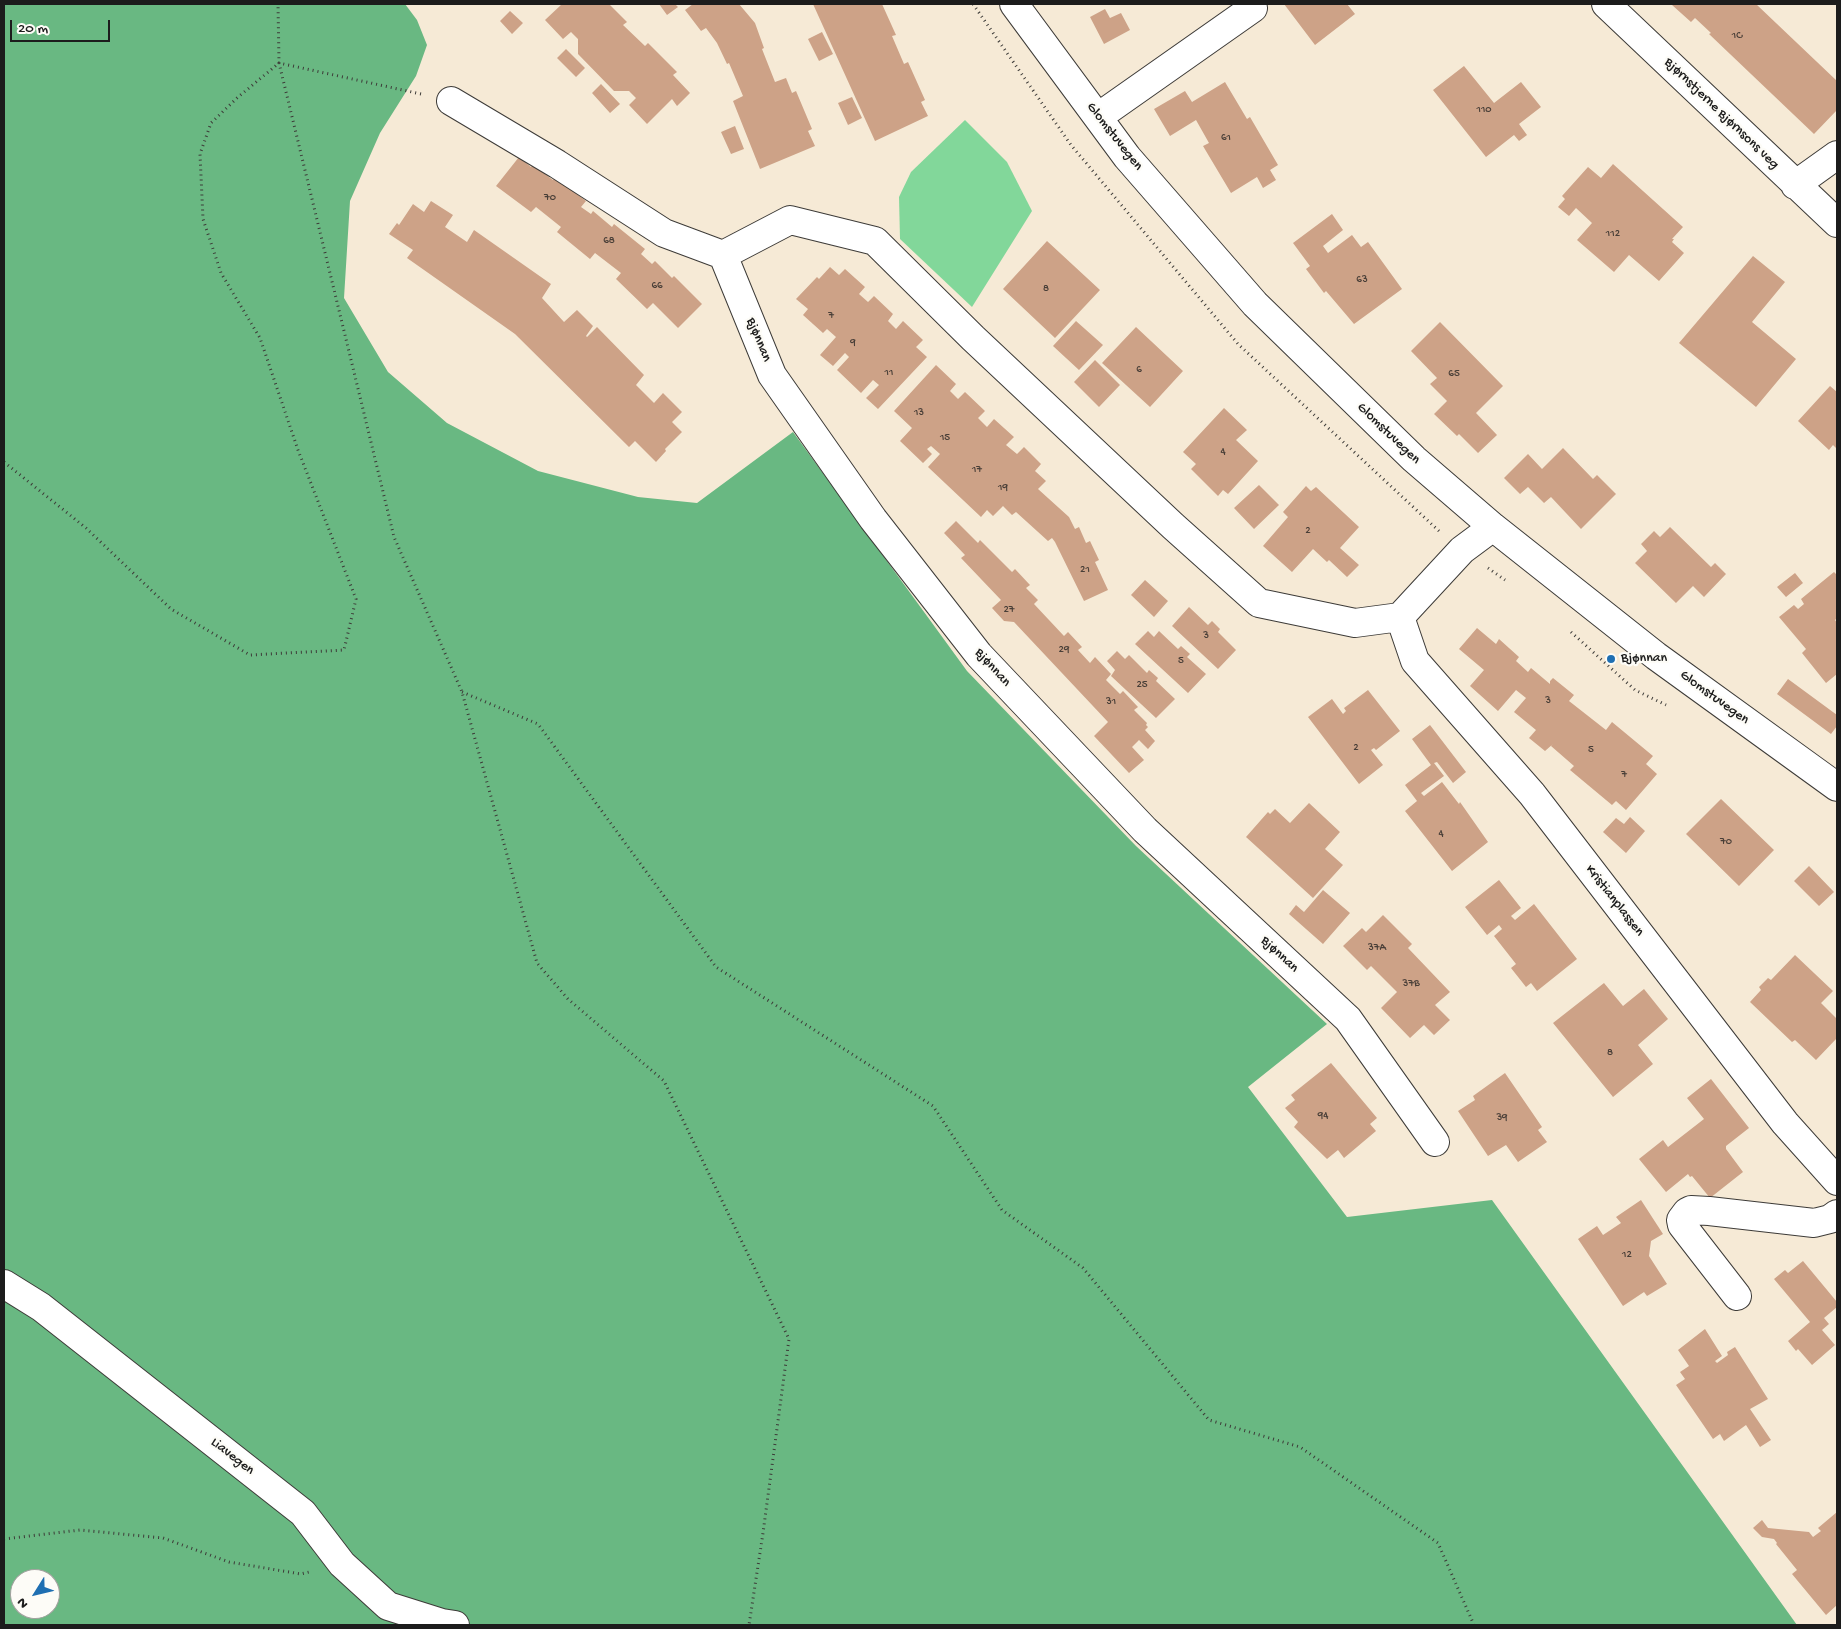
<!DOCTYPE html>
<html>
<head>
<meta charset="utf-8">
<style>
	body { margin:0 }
	#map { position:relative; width:1841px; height:1629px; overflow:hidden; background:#f6ead6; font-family:"Gochi Hand",sans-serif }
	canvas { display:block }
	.frame { position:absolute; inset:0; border:5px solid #1c1c1c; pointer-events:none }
	.north { position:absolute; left:10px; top:1569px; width:50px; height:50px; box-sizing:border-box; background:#fdfcf7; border:1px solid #a3a29f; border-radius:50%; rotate:234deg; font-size:14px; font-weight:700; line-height:20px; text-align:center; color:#1c1c1c }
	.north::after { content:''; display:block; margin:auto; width:18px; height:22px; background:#1f6fb2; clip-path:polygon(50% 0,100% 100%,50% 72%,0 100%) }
	.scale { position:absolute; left:10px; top:20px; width:100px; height:22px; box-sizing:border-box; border:2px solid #1c1c1c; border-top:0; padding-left:6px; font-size:15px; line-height:18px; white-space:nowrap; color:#1c1c1c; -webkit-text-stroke:4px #fdfcf7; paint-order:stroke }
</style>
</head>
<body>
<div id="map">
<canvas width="1841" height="1629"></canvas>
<div class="frame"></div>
<div class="north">N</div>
<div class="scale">20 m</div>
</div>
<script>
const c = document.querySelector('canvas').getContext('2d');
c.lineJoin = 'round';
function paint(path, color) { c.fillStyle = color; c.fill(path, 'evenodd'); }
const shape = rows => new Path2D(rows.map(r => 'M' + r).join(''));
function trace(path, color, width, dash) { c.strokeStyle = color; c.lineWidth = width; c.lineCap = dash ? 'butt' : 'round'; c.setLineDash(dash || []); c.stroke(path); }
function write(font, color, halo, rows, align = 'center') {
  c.font = font + ' "Gochi Hand",sans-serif'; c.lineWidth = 4.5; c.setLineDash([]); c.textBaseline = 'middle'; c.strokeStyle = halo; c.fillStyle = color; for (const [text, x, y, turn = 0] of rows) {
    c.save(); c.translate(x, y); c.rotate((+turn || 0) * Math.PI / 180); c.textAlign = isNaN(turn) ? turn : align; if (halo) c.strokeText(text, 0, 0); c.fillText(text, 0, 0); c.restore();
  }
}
const green = shape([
	[965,120,1007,162,1032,211,972,307,900,239,899,197,911,172]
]);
const forest = shape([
	[4,4,405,4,417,20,427,45,416,76,380,133,350,201,344,298,388,372,447,423,538,471,638,497,697,503,793,432,967,671,1136,846,1327,1024,1248,1087,1347,1217,1492,1200,1797,1625,4,1625],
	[20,1579,50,1579,50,1609,20,1609]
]);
const building = shape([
	[562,4,609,4,627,22,623,25,645,46,648,43,677,72,673,75,690,93,677,106,672,99,647,124,629,105,636,98,629,91,614,91,578,54,578,39,571,32,563,39,545,20],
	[659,4,675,4,678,7,667,15],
	[693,4,739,4,755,23,764,48,762,49,775,82,786,78,792,93,796,91,812,129,808,131,815,146,760,169,733,101,743,96,729,63,727,64,717,43,706,28,701,31,685,10],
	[813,4,882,4,896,35,892,36,904,64,908,62,925,100,921,102,928,116,875,141],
	[1284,4,1347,4,1355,14,1315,45],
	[1673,4,1756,4,1837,81,1837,110,1814,134,1709,34,1711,33,1695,18,1691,22,1672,5],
	[1105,9,1110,18,1121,13,1130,30,1104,44,1090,17],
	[510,11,523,23,512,34,500,21],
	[822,32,833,54,819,61,808,39],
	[566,49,585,68,576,77,557,58],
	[1464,66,1494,103,1521,82,1541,107,1519,124,1527,135,1519,141,1514,135,1486,157,1433,90],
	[1225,82,1247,119,1250,117,1278,165,1270,170,1276,180,1263,188,1257,177,1231,193,1203,146,1209,143,1196,120,1170,136,1154,109,1185,91,1192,102],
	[601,84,620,104,610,113,592,93],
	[852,97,862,118,848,125,838,103],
	[735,126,744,149,731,154,721,132],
	[519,157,531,167,533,165,553,180,555,177,586,201,581,207,591,214,593,211,612,227,614,224,645,249,641,254,652,264,655,261,672,278,674,276,702,304,678,328,653,303,647,309,616,279,621,273,595,253,590,259,557,232,561,227,536,207,531,212,496,186],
	[1613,164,1683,227,1672,239,1674,239,1672,242,1684,253,1659,281,1629,255,1614,272,1577,240,1592,223,1576,208,1569,216,1558,207,1565,199,1562,196,1588,167,1601,178],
	[431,201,453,215,445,227,467,242,474,230,551,284,542,298,564,322,577,310,593,326,586,336,587,337,597,327,644,375,636,385,654,403,663,393,682,412,672,422,682,432,665,449,666,451,656,462,635,441,629,447,515,334,407,258,413,250,389,234,397,223,399,225,413,204,424,212],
	[1332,214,1343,230,1323,246,1328,253,1352,235,1361,247,1368,242,1402,289,1354,324,1326,291,1324,293,1306,269,1310,266,1293,243],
	[1047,241,1100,290,1055,338,1003,289],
	[1753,256,1785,282,1752,322,1796,359,1756,407,1679,343],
	[830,267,839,275,845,269,865,287,859,294,868,302,874,296,893,314,888,321,896,329,903,321,923,340,916,347,927,357,878,409,866,398,879,385,873,380,861,393,837,370,849,357,845,353,833,366,820,355,836,337,827,329,823,333,803,315,808,309,796,299,817,277,819,279],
	[1076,321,1103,345,1079,370,1053,346],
	[1440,322,1503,386,1476,413,1497,435,1478,453,1459,434,1457,436,1434,414,1447,401,1430,384,1437,378,1411,351],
	[1136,327,1183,371,1150,407,1102,363],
	[1095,360,1120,385,1099,407,1074,382],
	[936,365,956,384,950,391,958,399,965,392,985,411,978,418,987,427,994,419,1014,437,1006,445,1017,454,1024,447,1041,464,1035,471,1046,481,1038,489,1069,517,1075,529,1079,527,1086,543,1090,541,1099,560,1095,562,1108,590,1084,601,1055,542,1052,538,1048,541,1016,512,1012,515,1003,506,993,516,987,510,981,517,928,467,940,454,931,446,927,449,932,454,923,463,900,441,912,428,894,411],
	[1830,386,1837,392,1837,449,1833,445,1829,450,1798,421],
	[1224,408,1247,430,1236,440,1258,461,1228,494,1223,490,1218,496,1191,469,1196,464,1183,452],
	[1563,448,1593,479,1597,475,1616,494,1581,529,1551,497,1544,503,1528,487,1520,494,1504,478,1528,454,1542,469],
	[1259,485,1279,505,1254,529,1234,508],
	[1306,486,1311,491,1316,487,1359,527,1340,548,1359,565,1347,577,1329,560,1327,562,1313,549,1292,572,1263,546,1288,517,1283,512],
	[956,521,978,543,980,540,1012,572,1015,569,1030,585,1026,588,1038,600,1034,604,1064,636,1068,632,1082,647,1078,650,1090,663,1095,657,1111,674,1106,680,1120,694,1123,691,1138,707,1134,710,1147,723,1146,725,1148,727,1145,730,1155,741,1148,749,1139,740,1132,747,1144,760,1129,773,1094,736,1108,722,1014,622,1004,621,992,608,1001,600,961,558,965,555,944,533],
	[1670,527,1711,567,1715,563,1726,574,1704,597,1693,586,1676,603,1635,563,1647,551,1641,544,1654,531,1660,537],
	[1834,572,1837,575,1837,618,1835,620,1837,623,1837,674,1826,683,1802,653,1806,649,1779,617,1794,605,1798,609,1804,604,1801,599],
	[1795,573,1803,583,1786,597,1777,587],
	[1145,580,1168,601,1154,617,1131,595],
	[1189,607,1208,625,1212,621,1220,629,1218,632,1236,650,1218,669,1172,626],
	[1477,628,1496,644,1499,639,1519,657,1516,661,1528,672,1531,668,1550,684,1550,681,1553,678,1574,695,1569,701,1606,730,1612,722,1653,756,1646,764,1657,774,1626,810,1616,801,1612,805,1570,770,1574,766,1551,746,1553,744,1545,751,1529,738,1536,730,1514,712,1526,698,1516,690,1498,711,1470,686,1484,670,1459,649],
	[1148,631,1154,637,1159,631,1178,649,1181,646,1190,654,1187,657,1206,674,1188,693,1135,644],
	[1117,651,1125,659,1129,655,1147,673,1149,670,1158,678,1156,681,1175,699,1156,718,1111,676,1115,670,1107,661],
	[1788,679,1837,715,1837,726,1831,734,1777,694],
	[1368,690,1400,731,1376,750,1374,748,1371,750,1383,765,1359,784,1308,717,1332,699,1343,714,1346,711,1344,708],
	[1430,725,1466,772,1453,783,1437,762,1434,763,1444,776,1421,793,1424,796,1442,782,1459,804,1460,802,1488,842,1452,871,1405,811,1417,801,1405,785,1431,765,1412,739],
	[1721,799,1774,850,1739,886,1686,834],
	[1309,803,1340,832,1325,849,1343,865,1313,898,1246,837,1268,812,1270,814,1275,809,1290,823],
	[1630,817,1645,831,1626,853,1603,832,1616,818,1624,824],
	[1809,866,1834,892,1819,906,1794,881],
	[1499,880,1521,908,1511,916,1515,920,1534,904,1577,959,1537,991,1531,983,1526,987,1511,968,1516,964,1494,936,1502,929,1499,925,1487,935,1465,907],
	[1323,890,1350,913,1323,944,1289,914,1296,905,1304,912],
	[1383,915,1412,944,1408,948,1450,992,1435,1005,1450,1020,1434,1035,1424,1025,1410,1038,1381,1008,1397,992,1371,966,1367,970,1343,946,1362,928,1366,932],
	[1795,955,1833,991,1821,1003,1837,1019,1837,1038,1816,1060,1795,1040,1792,1042,1750,1002,1761,990,1759,987,1768,978,1771,980],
	[1604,983,1623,1006,1644,989,1668,1019,1638,1045,1653,1064,1613,1097,1553,1023],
	[1331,1063,1377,1118,1370,1124,1376,1131,1344,1158,1338,1150,1327,1159,1294,1127,1298,1122,1285,1108,1295,1100,1291,1095],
	[1505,1073,1542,1127,1538,1130,1547,1142,1518,1162,1506,1145,1488,1156,1458,1111,1475,1100,1473,1096],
	[1711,1079,1749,1128,1726,1146,1726,1149,1743,1172,1710,1198,1692,1176,1690,1177,1688,1174,1666,1192,1639,1159,1663,1140,1668,1147,1704,1119,1687,1098],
	[1641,1200,1663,1234,1651,1241,1649,1256,1667,1284,1647,1296,1644,1292,1623,1306,1578,1239,1597,1226,1603,1235,1621,1223,1616,1217],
	[1803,1261,1837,1302,1837,1307,1824,1318,1829,1324,1822,1330,1835,1345,1812,1365,1798,1349,1796,1351,1788,1341,1810,1322,1774,1279,1785,1270,1788,1273],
	[1705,1329,1722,1356,1715,1361,1717,1363,1728,1355,1727,1352,1735,1347,1768,1399,1750,1409,1771,1440,1760,1447,1746,1425,1724,1441,1720,1434,1713,1439,1676,1385,1685,1379,1680,1372,1689,1366,1678,1350],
	[1837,1512,1837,1605,1826,1615,1792,1574,1797,1570,1776,1544,1777,1543,1774,1539,1762,1537,1753,1528,1762,1520,1768,1528,1809,1532,1813,1537,1821,1531,1818,1528]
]);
const path = shape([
	[973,4,1071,145,1238,344,1439,531],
	[421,94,279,63,394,537,462,692,537,963,568,999,664,1081,789,1339,763,1533,749,1625],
	[4,462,86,528,171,609,250,655,344,650,356,599,298,450,260,338,221,273,203,219,200,154,211,123,237,98,279,63,278,4],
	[1488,568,1505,580],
	[1571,632,1635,690,1666,705],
	[462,692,538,724,716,967,933,1106,1002,1210,1083,1268,1209,1420,1300,1447,1438,1543,1474,1625],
	[4,1539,80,1530,163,1538,229,1562,301,1574,309,1572]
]);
const minor = shape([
	[1014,4,1127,157,1255,304,1414,459,1493,527,1656,656,1837,787],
	[1606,4,1837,223],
	[451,101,557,164,664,233,723,255],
	[1098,117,1253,8],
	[1795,185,1837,155],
	[1400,617,1415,661,1532,794,1785,1123,1837,1181],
	[1435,1142,1348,1019,1145,830,979,655,873,519,772,375,723,255,790,220,875,241,973,338,1173,526,1259,603,1355,623,1400,617,1462,550,1493,527],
	[4,1284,41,1307,303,1513,342,1564,388,1606,442,1623,455,1625],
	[1737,1296,1682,1225,1681,1220,1687,1212,1691,1210,1709,1211,1814,1223,1830,1219,1837,1214]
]);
const markers = [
	[1611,659,5,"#1f6fb2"]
];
const numberNames = [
	["1C",1737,36],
	["110",1484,110],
	["61",1226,138],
	["70",550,198],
	["112",1613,234],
	["68",609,241],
	["63",1362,280],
	["66",657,286],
	["8",1046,289],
	["7",831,316],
	["9",853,343],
	["6",1139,370],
	["11",889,373],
	["65",1454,374],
	["13",919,413],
	["15",945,438],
	["4",1223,452],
	["17",977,470],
	["19",1003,488],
	["2",1308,531],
	["21",1085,570],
	["27",1009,610],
	["3",1206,636],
	["29",1064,650],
	["5",1181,661],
	["25",1142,685],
	["3",1548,701],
	["31",1111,702],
	["2",1356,748],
	["5",1591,750],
	["7",1624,775],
	["4",1441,834],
	["70",1726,842],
	["37A",1377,948],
	["37B",1411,984],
	["8",1610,1053],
	["94",1323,1116],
	["39",1502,1118],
	["12",1627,1255]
];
const streetNames = [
	["Bjørnstjerne Bjørnsons veg",1721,114,44],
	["Glomstuvegen",1114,137,52],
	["Bjønnan",758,340,68],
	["Glomstuvegen",1388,434,44],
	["Bjønnan",992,668,48],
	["Glomstuvegen",1714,698,36],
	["Kristianplassen",1614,901,52],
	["Bjønnan",1279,955,43],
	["Liavegen",232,1457,38]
];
const poiNames = [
	["Bjønnan",1621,659]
];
paint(green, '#82d79a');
paint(forest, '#69b882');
paint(building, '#cda287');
trace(minor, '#3d3b38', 30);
trace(path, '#3d3b38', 3, [1, 4]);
trace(minor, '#fff', 28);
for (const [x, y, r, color] of markers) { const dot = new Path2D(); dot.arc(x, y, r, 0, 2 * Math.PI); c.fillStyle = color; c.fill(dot); trace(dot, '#fdfcf7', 2); }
write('11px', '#483e37', null, numberNames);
write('14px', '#1c1c1c', '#fdfcf7', streetNames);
write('14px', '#1c1c1c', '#fdfcf7', poiNames, 'left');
</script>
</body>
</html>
